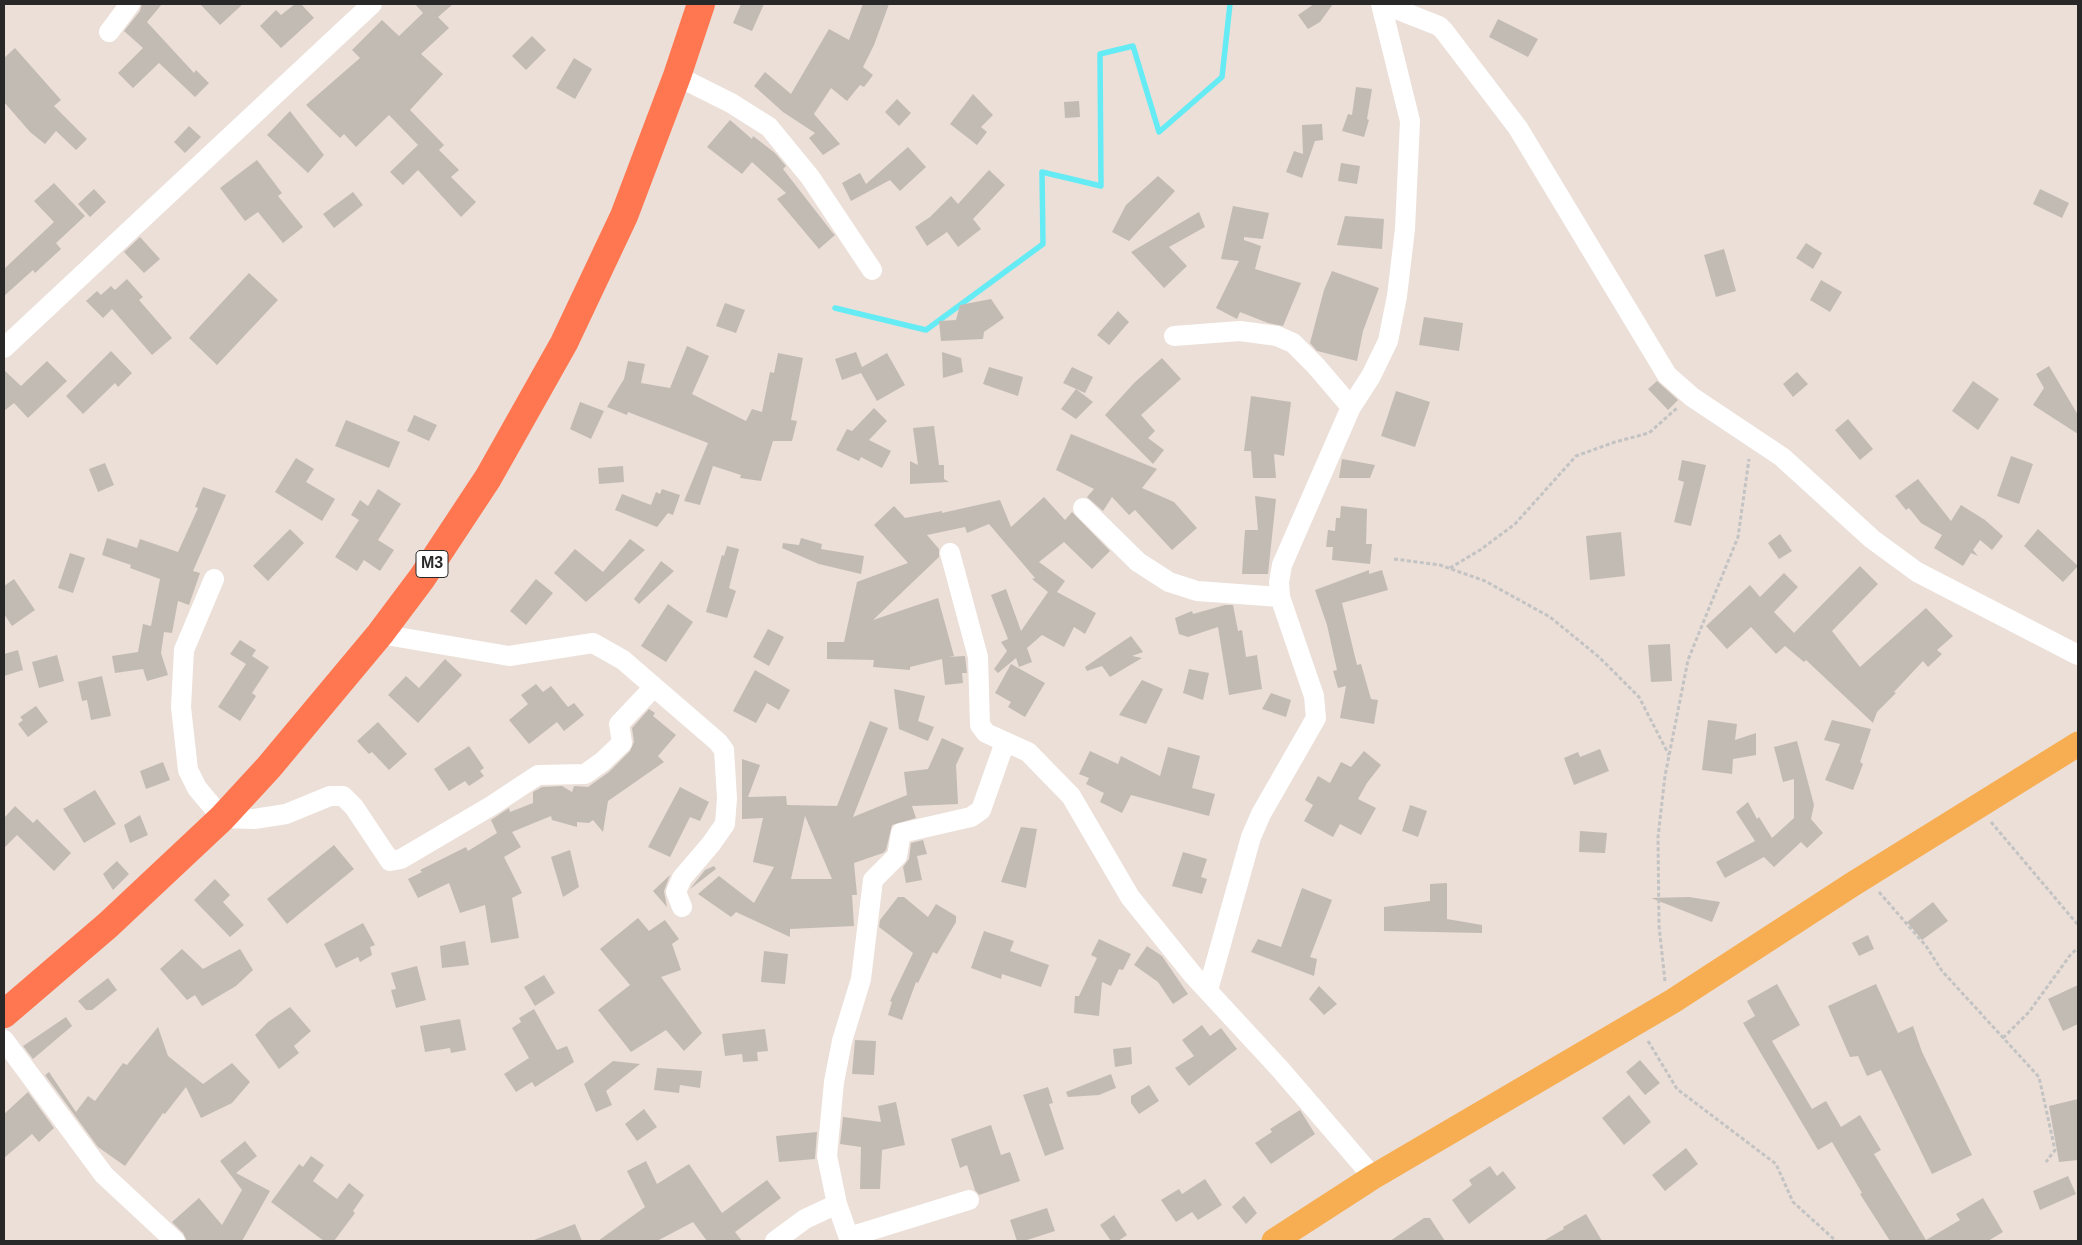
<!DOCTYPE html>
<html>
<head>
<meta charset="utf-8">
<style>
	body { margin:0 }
	#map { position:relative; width:2082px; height:1245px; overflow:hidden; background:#ebdfd8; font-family:Arial,sans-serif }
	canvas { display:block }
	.frame { position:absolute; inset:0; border:5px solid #282828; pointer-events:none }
</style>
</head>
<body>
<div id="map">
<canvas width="2082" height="1245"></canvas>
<div class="frame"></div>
</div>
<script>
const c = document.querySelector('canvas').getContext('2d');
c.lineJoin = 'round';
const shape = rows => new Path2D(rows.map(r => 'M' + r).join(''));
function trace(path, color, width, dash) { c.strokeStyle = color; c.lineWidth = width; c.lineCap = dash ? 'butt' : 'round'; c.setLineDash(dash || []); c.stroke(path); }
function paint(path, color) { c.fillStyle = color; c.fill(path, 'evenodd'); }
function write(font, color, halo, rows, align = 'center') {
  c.font = font + ' Arial,sans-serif'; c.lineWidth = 4; c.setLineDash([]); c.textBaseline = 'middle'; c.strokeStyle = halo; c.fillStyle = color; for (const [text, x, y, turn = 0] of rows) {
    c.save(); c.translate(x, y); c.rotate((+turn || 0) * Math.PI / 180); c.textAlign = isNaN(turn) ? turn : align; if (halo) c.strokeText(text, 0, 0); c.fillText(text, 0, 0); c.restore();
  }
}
const stream = shape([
	[835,308,926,330,1043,244,1042,172,1101,186,1100,54,1133,46,1159,132,1222,77,1230,4]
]);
const building = shape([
	[142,4,162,4,147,22,194,73,196,70,209,83,195,97,159,63,133,88,118,73,143,48,124,31,140,11],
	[200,4,243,4,220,25],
	[295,4,301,4,314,18,281,48,260,26,276,10,281,15],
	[415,4,453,4,438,17,449,28,421,54,443,74,410,110,444,145,439,150,459,170,451,177,476,202,461,217,418,170,403,185,390,172,418,145,389,115,356,147,344,134,340,138,306,105,360,58,352,50,382,20,399,36,423,13],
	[741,4,764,4,752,31,733,23],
	[863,4,889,4,874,45,863,67,873,75,864,87,860,85,847,101,831,88,814,114,840,144,823,155,809,138,815,133,783,112,754,86,765,72,791,94,829,29,849,40],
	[1314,4,1333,4,1320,22,1308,29,1298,15],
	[1498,19,1538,39,1528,57,1489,37],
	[532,36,546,50,526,70,512,56],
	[15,48,61,100,54,106,87,139,76,150,56,131,45,144,30,132,4,102,4,58],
	[574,58,592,69,575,99,556,88],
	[1356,87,1372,89,1367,119,1369,120,1364,137,1342,131,1348,114,1352,115],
	[973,94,993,115,981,127,987,132,977,145,950,124],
	[897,99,911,113,899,126,885,112],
	[1079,101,1080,117,1065,118,1064,102],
	[290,111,324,155,308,173,267,135],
	[730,120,752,139,753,136,775,153,786,166,783,169,832,232,835,235,819,249,777,199,786,193,752,162,742,174,707,147],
	[1322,124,1323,140,1315,141,1302,178,1286,172,1294,151,1303,154,1302,125],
	[189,126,201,137,185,153,174,142],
	[908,147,926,167,900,191,890,180,851,201,842,183,860,173,866,184],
	[257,160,282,193,278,196,303,227,283,243,258,212,245,221,220,188],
	[1341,163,1360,166,1357,184,1338,181],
	[989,170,1005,185,973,219,981,229,958,247,947,232,927,246,915,227,930,217,951,196,958,204],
	[1158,176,1175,191,1129,241,1112,232,1126,205],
	[54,183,85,216,56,243,61,249,35,273,33,270,4,296,4,269,54,222,34,201],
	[94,189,106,202,90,217,78,204],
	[2040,189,2069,203,2062,218,2033,204],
	[353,192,363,205,334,228,323,214],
	[1233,206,1269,213,1263,239,1244,237,1244,240,1261,246,1255,269,1301,283,1283,326,1268,323,1240,312,1237,319,1216,308,1239,261,1221,259],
	[1199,212,1205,227,1169,247,1187,266,1164,288,1131,252],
	[1345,216,1384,219,1382,249,1337,245],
	[140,237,160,259,144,273,124,252],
	[1806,243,1822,253,1813,269,1796,258],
	[1724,249,1736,291,1716,297,1704,255],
	[1332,271,1379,288,1363,331,1357,361,1317,351,1310,343,1324,290],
	[249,273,278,300,217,365,189,338],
	[127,279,143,297,139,300,172,338,152,355,112,309,103,318,86,301,97,291,101,295,111,286,115,290],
	[1821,280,1842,292,1830,312,1810,300],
	[991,299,1004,318,984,332,983,339,941,341,939,321,956,320,960,305],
	[725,303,745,310,736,333,716,326],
	[1118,311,1129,322,1109,345,1097,335],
	[1424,317,1463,323,1459,351,1419,345],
	[687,346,709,356,692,394,746,421,752,409,762,412,770,372,774,373,778,353,803,358,791,420,797,421,792,441,773,441,761,481,740,478,741,475,713,466,700,505,684,501,708,443,628,412,627,415,607,407,624,379,628,361,645,364,641,383,670,388],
	[111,351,132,373,118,387,115,383,83,414,66,396],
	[856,352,862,367,887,353,905,385,877,401,861,373,842,380,835,359],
	[942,352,961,358,963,372,943,378],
	[1162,358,1181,379,1141,415,1155,431,1148,438,1164,450,1153,464,1105,415,1134,383],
	[47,361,67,381,28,418,14,403,4,411,4,370,21,386],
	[2049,366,2078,415,2078,434,2033,405,2044,388,2036,374],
	[989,367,1023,377,1018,396,983,384],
	[1072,367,1093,377,1085,393,1063,383],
	[1797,372,1808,384,1793,397,1783,384],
	[1657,381,1678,400,1668,410,1648,389],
	[1973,381,1999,399,1978,430,1952,411],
	[1076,389,1093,402,1076,419,1061,409],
	[1396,391,1430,402,1415,447,1381,436],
	[1251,396,1291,402,1284,456,1274,454,1276,478,1253,478,1251,451,1244,451],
	[580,402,604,411,591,439,570,429],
	[874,408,887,421,869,440,891,451,882,468,861,457,859,461,836,450,847,429,852,431],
	[414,415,437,425,429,441,407,431],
	[1848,419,1873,449,1860,460,1835,430],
	[346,420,400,442,389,468,335,446],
	[934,426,939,465,944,465,944,479,949,482,910,484,910,461,918,465,913,428],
	[1071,434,1157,469,1142,488,1174,502,1197,528,1172,550,1135,510,1129,515,1112,497,1103,511,1087,497,1094,489,1056,470],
	[2011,456,2033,464,2019,504,1997,496],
	[296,458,314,469,306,482,335,499,322,521,275,492],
	[1342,459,1375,465,1370,478,1339,478],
	[1682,460,1706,465,1691,526,1674,522,1684,482,1678,480],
	[105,463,114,485,98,492,89,469],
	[623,466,624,482,599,484,598,468],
	[1918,479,1951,521,1961,505,1985,520,2003,536,1992,550,1980,540,1973,550,1978,556,1971,553,1963,566,1934,548,1942,535,1921,523,1909,508,1906,510,1895,496],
	[203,487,226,495,193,571,200,573,189,605,178,601,172,633,164,632,161,653,168,675,147,681,143,669,115,673,112,656,138,652,143,624,151,626,160,579,130,568,131,565,102,555,107,538,137,548,140,539,178,552,198,508,195,507],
	[378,489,401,504,378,540,394,550,380,571,364,560,357,571,335,557,359,520,351,515,360,500,368,506],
	[662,489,680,495,673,515,668,513,657,527,615,510,622,494,651,505,656,492,660,494],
	[1255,496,1276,499,1268,574,1242,574,1245,530,1258,530],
	[1044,497,1065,520,1072,512,1110,551,1092,569,1064,542,1039,562,1065,581,1057,592,1096,613,1085,634,1074,627,1064,647,1042,635,1027,648,1032,662,1019,667,1016,658,998,673,994,669,1007,651,1001,642,1008,639,991,595,1006,589,1021,631,1048,592,1032,579,1035,578,989,524,967,533,965,527,927,535,939,549,939,557,873,620,938,598,954,656,948,657,965,656,967,673,962,673,963,683,945,685,942,659,910,667,910,670,873,667,874,660,827,659,827,642,844,642,857,582,908,563,874,525,894,506,905,518,942,511,942,513,1000,500,1011,527],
	[1341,506,1367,509,1366,544,1372,544,1370,564,1332,560,1333,547,1326,547,1328,530,1335,531,1336,518,1340,518],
	[290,529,304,543,268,581,253,566],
	[2038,529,2078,566,2063,582,2024,546],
	[1621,532,1625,576,1590,580,1586,536],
	[1780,534,1792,551,1779,559,1768,543],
	[801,538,822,544,821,549,864,556,861,574,819,564,782,548,783,543,799,545],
	[630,539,645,550,586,602,554,573,575,549,603,572],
	[727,546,739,549,729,588,736,591,727,618,706,612,722,555,724,556],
	[70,553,85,558,73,593,58,588],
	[661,561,674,571,639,604,634,599],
	[1860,566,1878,584,1832,631,1860,667,1926,608,1953,636,1937,650,1942,654,1928,667,1923,661,1894,692,1896,693,1877,712,1873,723,1806,660,1804,662,1785,646,1776,654,1751,627,1727,649,1706,626,1750,585,1760,597,1784,573,1798,587,1774,612,1794,633],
	[1369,570,1369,574,1382,570,1388,590,1342,603,1357,665,1361,664,1371,699,1378,700,1374,724,1340,718,1346,686,1338,688,1333,671,1337,670,1327,625,1315,590],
	[14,579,35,610,12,626,4,614,4,586],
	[536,579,553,593,526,625,510,611],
	[668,604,693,622,666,662,641,646],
	[1225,605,1233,605,1238,631,1242,630,1246,657,1257,655,1262,689,1229,695,1218,627,1188,637,1179,634,1175,618,1192,611,1193,614],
	[768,629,784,637,769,666,753,657],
	[1131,636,1143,652,1132,656,1142,658,1110,677,1102,666,1087,671,1085,667],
	[240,640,256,650,252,656,269,667,252,693,256,696,240,721,218,707,246,664,230,654],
	[1670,644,1672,681,1651,682,1648,645],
	[18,650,23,670,4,676,4,654],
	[57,655,64,681,39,688,32,662],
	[445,659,462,675,418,723,388,695,406,676,419,688],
	[1011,664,1045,683,1025,717,1008,707,1011,702,995,693],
	[1189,669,1209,673,1203,700,1183,693],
	[755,670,790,690,779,710,767,703,756,723,733,711],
	[102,676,111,716,91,720,87,700,82,701,78,682],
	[1142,680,1163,689,1146,724,1119,715],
	[536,684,543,692,551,686,568,707,574,703,584,715,564,731,557,722,529,744,509,720,528,704,521,695],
	[894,689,925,696,918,721,934,727,928,741,899,729],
	[1271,693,1291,700,1286,717,1262,709],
	[36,706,48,722,28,737,18,724,23,720,20,717],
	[649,709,655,713,653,716,676,735,658,756,664,762,608,801,603,832,593,820,589,823,577,822,577,827,552,820,551,816,512,832,521,847,504,857,522,893,512,898,519,938,491,943,485,905,460,913,449,883,418,898,408,879,422,872,420,870,466,847,468,851,497,833,491,820,509,808,510,812,533,803,533,792,542,787,562,786,572,792,574,786,588,787,609,772,630,751,634,742,632,728],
	[1708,720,1737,724,1735,740,1756,733,1756,755,1733,759,1732,774,1702,770],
	[1832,720,1871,729,1860,762,1863,764,1853,790,1825,780,1840,744,1824,740],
	[870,721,888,728,853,817,907,795,904,772,928,769,942,738,964,748,956,765,958,804,912,806,916,818,892,825,886,850,883,853,854,863,857,895,852,895,854,926,790,929,790,937,736,912,731,917,698,894,719,876,754,903,774,867,753,862,763,818,742,819,742,759,760,765,748,797,786,796,787,805,837,806],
	[805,816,832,879,791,879],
	[378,722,407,754,389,770,372,752,369,754,357,741],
	[1797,741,1814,805,1811,819,1823,833,1807,848,1801,842,1774,867,1764,857,1725,878,1716,862,1755,841,1736,812,1748,802,1757,819,1759,817,1772,838,1794,818,1794,779,1783,782,1774,747],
	[469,746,484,768,480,771,484,776,469,786,465,781,449,791,434,769],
	[1168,747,1200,756,1192,788,1215,794,1209,816,1131,795,1122,813,1100,802,1104,793,1086,784,1089,778,1079,774,1090,751,1118,764,1121,756,1160,776],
	[1600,749,1609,771,1574,785,1564,758,1578,752,1580,757],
	[1364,751,1381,765,1367,783,1358,799,1376,808,1361,835,1340,824,1333,837,1304,821,1313,805,1305,800,1318,776,1330,783,1341,762,1351,767],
	[163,762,170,780,146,789,140,771],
	[680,787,709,802,700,821,690,817,670,857,648,847],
	[95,790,116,824,84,843,63,809],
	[1410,805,1427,811,1418,837,1402,831],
	[15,806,33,823,37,819,71,853,54,871,17,835,4,848,4,818],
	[140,815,148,835,130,843,124,825],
	[1021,827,1037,829,1026,888,1001,882],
	[1580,831,1607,833,1605,853,1579,852],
	[923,840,927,854,917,856,922,880,906,883,903,867,909,859,911,843],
	[334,845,354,869,287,924,267,899],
	[570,850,579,887,563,897,551,857],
	[1183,852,1207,859,1201,877,1207,879,1202,894,1172,886],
	[117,861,129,874,113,890,103,874],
	[714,866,716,869,690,889,705,870],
	[670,875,664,891,667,907,653,891],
	[215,879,230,895,223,902,244,925,230,937,194,900],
	[1447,883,1447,919,1482,925,1482,933,1384,931,1384,907,1430,901,1430,884],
	[1302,888,1332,900,1310,957,1317,959,1314,976,1251,952,1258,939,1281,947],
	[898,897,904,897,928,917,936,904,956,916,956,922,937,954,933,952,918,983,916,982,902,1020,888,1015,892,1002,890,1001,913,953,879,927,880,920],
	[1689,897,1720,902,1712,922,1651,898],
	[1933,902,1948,921,1922,940,1907,922],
	[638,918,649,931,665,920,679,939,672,944,681,970,661,977,702,1033,684,1051,666,1030,631,1052,598,1010,630,985,600,949],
	[363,923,375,945,370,947,372,955,360,962,358,957,336,968,324,944],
	[984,931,1014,941,1010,951,1049,965,1041,987,1002,974,1001,979,971,968],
	[1868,935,1874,949,1859,956,1852,943],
	[1099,939,1131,954,1123,970,1119,969,1111,986,1102,982,1099,1016,1074,1013,1075,996,1079,996,1097,958,1091,955],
	[465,941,469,965,442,968,440,946],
	[1147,946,1162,956,1188,994,1173,1004,1158,982,1134,965],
	[182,949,203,969,240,949,253,970,236,986,202,1006,195,995,187,1000,160,969],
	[764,951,788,954,785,984,761,982],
	[417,966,426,1000,396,1008,391,990,396,989,391,973],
	[544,975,555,993,535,1006,524,987],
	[108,978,117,990,92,1010,86,1010,78,1001],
	[1777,984,1800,1025,1772,1041,1812,1109,1826,1101,1841,1127,1860,1115,1881,1150,1874,1154,1926,1240,1960,1220,1956,1214,1983,1198,2003,1232,1988,1241,1890,1241,1860,1194,1862,1193,1832,1142,1818,1150,1743,1023,1755,1016,1747,1001],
	[1876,984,1898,1033,1913,1026,1922,1052,1972,1155,1932,1174,1881,1070,1867,1076,1858,1056,1850,1057,1828,1006],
	[2078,985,2078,1024,2063,1031,2048,999],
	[1319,986,1337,1004,1324,1015,1309,999],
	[290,1007,311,1031,294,1046,299,1053,279,1069,255,1035,268,1022],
	[534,1009,557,1050,567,1046,574,1062,535,1087,532,1082,516,1092,504,1074,529,1058,512,1028,521,1022,519,1018],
	[66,1017,72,1026,33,1059,23,1046],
	[460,1019,466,1050,451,1053,450,1048,425,1052,420,1026],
	[1202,1025,1210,1036,1221,1028,1237,1049,1189,1086,1175,1068,1194,1056,1182,1040],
	[158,1027,168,1056,203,1084,232,1063,250,1082,232,1103,201,1118,186,1087,165,1114,163,1113,125,1166,98,1147,45,1075,49,1072,76,1112,88,1096,95,1101,123,1063,127,1065],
	[765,1029,768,1051,757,1052,758,1061,743,1062,742,1054,725,1056,722,1034],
	[855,1040,876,1041,874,1075,852,1074],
	[1131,1047,1132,1064,1115,1067,1113,1049],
	[1640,1060,1660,1083,1645,1095,1626,1072],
	[613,1061,640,1064,606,1091,612,1105,596,1112,584,1084],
	[657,1068,702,1071,700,1088,680,1085,679,1093,654,1090],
	[1111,1074,1116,1088,1099,1095,1068,1097,1066,1092],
	[1149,1085,1159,1101,1139,1114,1131,1103,1131,1096],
	[1048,1087,1053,1103,1049,1104,1064,1149,1045,1156,1023,1095],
	[28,1092,54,1128,39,1142,32,1134,4,1158,4,1114],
	[1629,1095,1651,1122,1624,1145,1602,1118],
	[2078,1099,2078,1160,2059,1162,2049,1106],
	[896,1102,905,1145,882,1150,880,1189,860,1189,861,1147,840,1144,843,1117,881,1122,878,1106],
	[644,1109,657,1127,637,1141,625,1124],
	[1300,1110,1315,1134,1271,1164,1255,1143,1272,1132,1270,1129],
	[991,1125,1001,1155,1010,1152,1020,1181,979,1195,975,1190,967,1165,960,1168,951,1139],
	[817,1132,815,1159,779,1162,776,1136],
	[245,1141,257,1156,236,1173,270,1191,242,1241,187,1241,183,1233,172,1222,199,1198,222,1225,242,1190,220,1161],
	[1686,1148,1698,1164,1665,1191,1652,1175],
	[311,1156,324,1165,313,1181,337,1199,349,1183,364,1195,353,1211,355,1213,334,1241,324,1241,271,1202,299,1164,303,1167],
	[646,1161,657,1184,689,1164,722,1213,767,1180,781,1198,735,1232,742,1241,707,1241,693,1222,657,1241,598,1241,645,1207,627,1171],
	[1490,1166,1497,1176,1503,1171,1516,1188,1469,1224,1452,1200,1472,1185,1469,1180],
	[2068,1176,2076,1194,2040,1210,2033,1191],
	[1205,1179,1222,1205,1198,1220,1192,1212,1176,1222,1161,1200,1179,1189,1182,1194],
	[1244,1196,1257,1213,1246,1224,1232,1207],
	[1047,1208,1055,1231,1024,1241,1017,1241,1010,1220],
	[1586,1214,1602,1241,1543,1241,1564,1229,1563,1227],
	[1114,1215,1127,1235,1118,1241,1111,1241,1100,1225],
	[1424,1218,1430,1218,1445,1241,1390,1241],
	[575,1224,582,1241,534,1241,534,1240]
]);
const path = shape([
	[1394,559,1440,565,1485,581,1550,617,1599,657,1639,697,1669,755],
	[1450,568,1480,550,1515,524,1576,456,1615,442,1649,433,1677,408],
	[1991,822,2078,925],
	[1879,892,1926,946,1942,971,2039,1077,2055,1150,2046,1162],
	[1665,981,1659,926,1658,837,1665,776,1688,660,1738,537,1749,459],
	[2003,1038,2029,1012,2071,954,2078,948],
	[1648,1041,1677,1089,1776,1164,1793,1202,1836,1241]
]);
const minor = shape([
	[1383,4,1439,26,1444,31,1518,128,1667,375,1692,397,1782,457,1872,539,1917,572,2078,655],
	[109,32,130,4],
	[677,76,731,103,769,127,810,177,872,270],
	[1174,336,1240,331,1277,336,1293,343,1316,366,1351,407],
	[4,348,372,4],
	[1083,508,1138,562,1169,582,1197,591,1280,597],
	[950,553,978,657,980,725,986,733,1028,752,1071,796,1130,897,1193,975,1280,1069,1373,1177],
	[214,579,184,650,181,707,188,770,197,788,222,818,254,819,286,814,330,796,343,796,354,807,390,861,401,859,491,806,538,775,585,774,602,762,622,743,619,724,654,687],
	[380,634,509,656,593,643,623,660,718,742,724,750,727,798,725,824,711,844,682,878,676,892,682,907],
	[1208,990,1251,837,1261,814,1316,718,1314,696,1280,597,1279,582,1282,565,1351,407,1371,376,1388,341,1397,296,1405,229,1410,121,1381,4],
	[4,1040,104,1175,175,1241],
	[849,1237,969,1200],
	[775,1241,805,1219,837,1204],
	[850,1241,837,1204,827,1156,834,1082,842,1041,861,979,873,880,897,856,901,833,971,817,981,810,1005,742]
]);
const major = shape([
	[1274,1241,1373,1177,1673,1001,1853,884,2078,744]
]);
const highway = shape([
	[4,1014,108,925,222,818,269,767,380,634,422,578,488,478,564,343,624,216,677,76,701,4]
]);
const shields = [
	[432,564,32]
];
const shieldNames = [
	["M3",432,564]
];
trace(stream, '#65ebf4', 5.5);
paint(building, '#c2bbb4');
trace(path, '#c3c3c3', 3, [4, 2.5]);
trace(minor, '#fff', 20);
trace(major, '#f7ae52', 25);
trace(highway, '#ff7750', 28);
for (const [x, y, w] of shields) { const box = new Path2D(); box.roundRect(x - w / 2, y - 13.5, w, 27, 4); c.fillStyle = '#fff'; c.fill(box); trace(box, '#282828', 1); }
write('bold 16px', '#282828', null, shieldNames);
</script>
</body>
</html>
